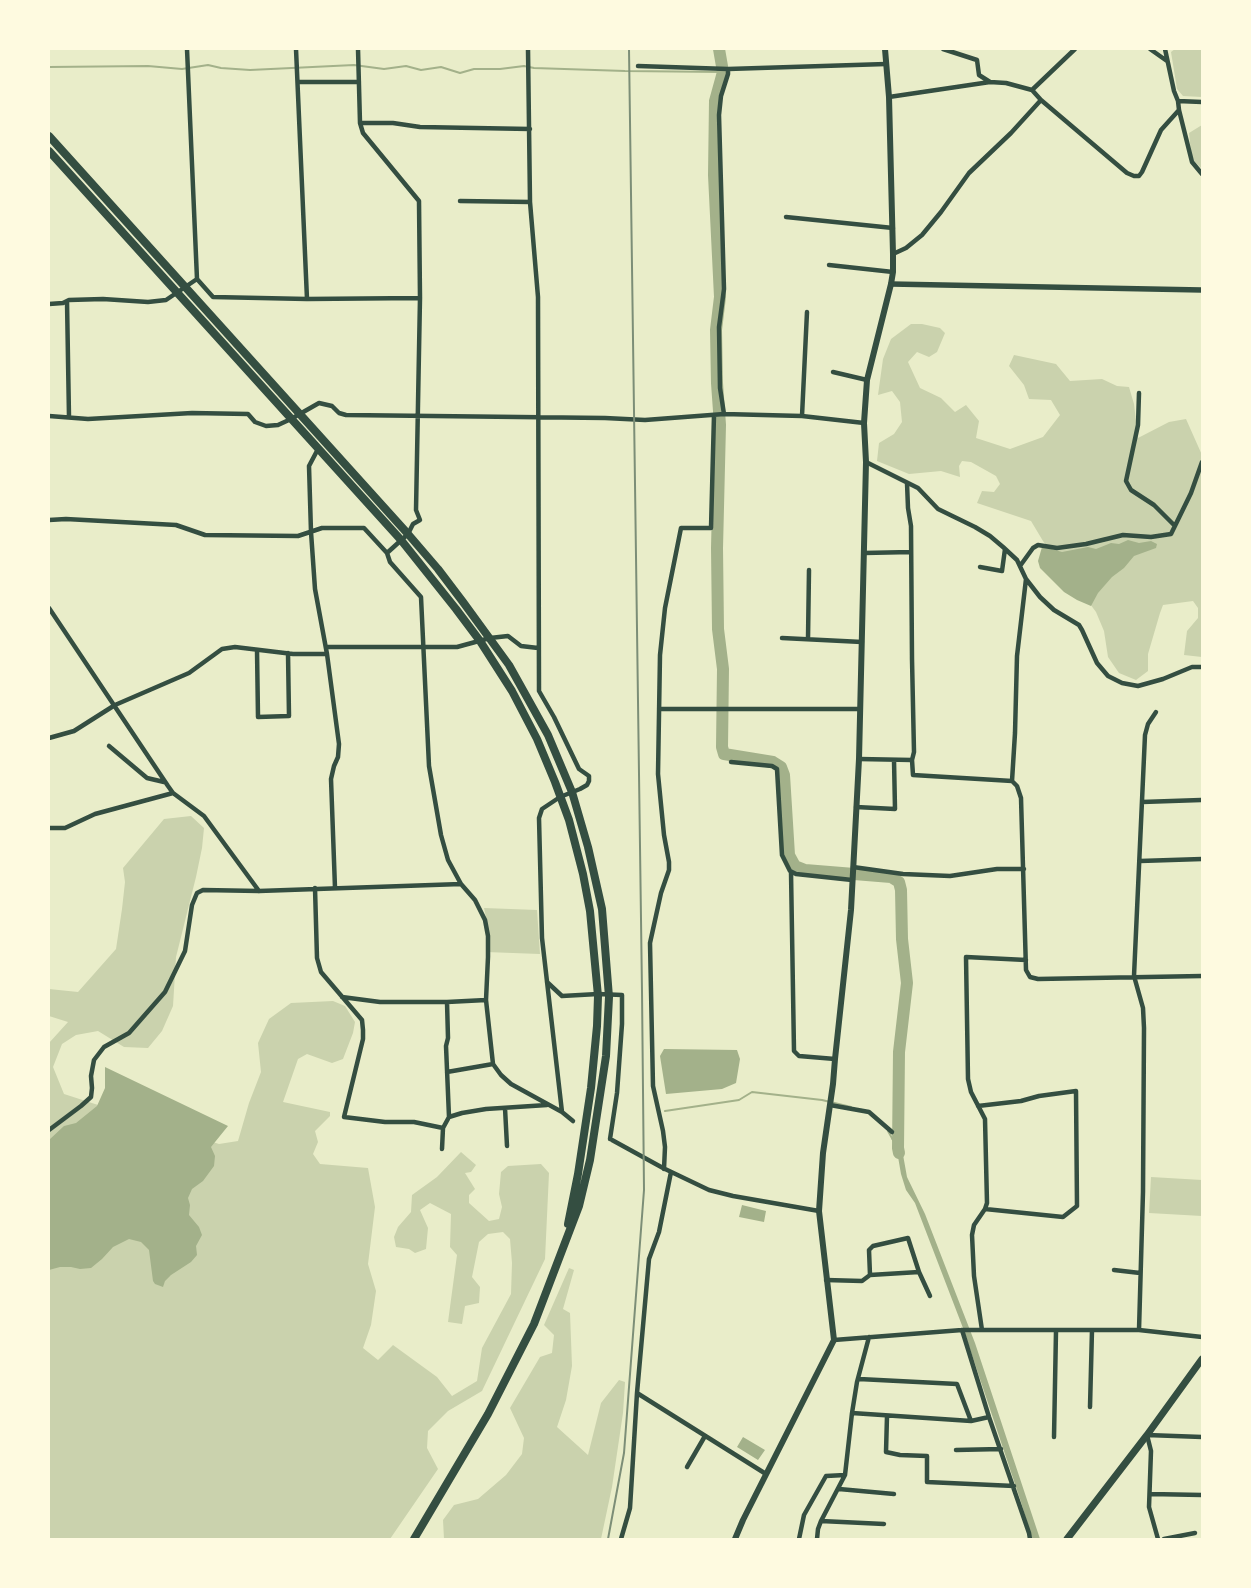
<!DOCTYPE html>
<html>
<head>
<meta charset="utf-8">
<style>
	body { margin:0 }
	#map { position:relative; width:1251px; height:1588px; overflow:hidden; background:#e9edc9; font-family:Rubik,sans-serif }
	canvas { display:block }
	.frame { position:absolute; inset:0; border:50px solid #fefae0; pointer-events:none }
</style>
</head>
<body>
<div id="map">
<canvas width="1251" height="1588"></canvas>
<div class="frame"></div>
</div>
<script>
const c = document.querySelector('canvas').getContext('2d');
c.lineJoin = 'round';
function paint(path, color) { c.fillStyle = color; c.fill(path, 'evenodd'); }
const shape = rows => new Path2D(rows.map(r => 'M' + r).join(''));
function trace(path, color, width, dash) { c.strokeStyle = color; c.lineWidth = width; c.lineCap = dash ? 'butt' : 'round'; c.setLineDash(dash || []); c.stroke(path); }
const green = shape([
	[1175,49,1202,49,1202,97,1183,96,1177,89,1171,52],
	[1202,125,1202,169,1194,161,1191,153,1189,133],
	[911,324,922,324,940,328,945,333,937,352,929,357,917,352,908,362,920,388,941,398,955,412,966,405,979,421,976,438,1010,449,1043,437,1060,415,1051,400,1029,399,1024,385,1009,366,1014,355,1056,364,1070,381,1102,379,1117,386,1129,387,1134,404,1138,438,1169,422,1186,419,1202,455,1202,657,1184,655,1187,631,1198,618,1198,608,1193,601,1163,605,1160,613,1148,654,1148,671,1136,680,1119,673,1108,657,1104,631,1096,612,1043,541,1031,521,977,503,982,491,994,492,1000,484,996,476,971,462,962,461,959,466,960,477,941,471,909,474,877,461,879,443,894,434,902,422,900,402,892,391,878,395,883,359,891,339],
	[191,816,204,828,202,848,196,877,176,957,173,1006,162,1031,148,1048,124,1047,98,1031,76,1035,62,1044,53,1067,64,1094,219,1144,238,1141,249,1103,261,1072,258,1043,269,1019,291,1003,333,1001,345,1006,355,1022,353,1033,343,1059,332,1063,307,1054,298,1059,283,1102,330,1112,330,1116,315,1131,318,1142,313,1154,320,1164,368,1168,375,1207,368,1264,376,1291,371,1325,363,1348,378,1360,393,1345,437,1377,452,1396,477,1381,482,1348,511,1294,512,1263,510,1239,503,1232,488,1234,479,1242,472,1277,480,1287,479,1303,465,1306,462,1324,448,1322,457,1255,450,1247,451,1214,430,1203,420,1210,428,1228,426,1249,415,1253,409,1249,396,1247,394,1237,398,1227,411,1212,412,1195,437,1177,461,1152,476,1165,471,1172,465,1173,475,1189,469,1195,469,1203,489,1221,499,1219,502,1207,499,1194,501,1172,508,1166,541,1164,549,1173,545,1259,482,1391,448,1411,428,1431,427,1448,438,1469,390,1539,49,1539,49,1043,68,1022,49,1016,49,989,78,992,116,949,122,909,125,882,123,868,164,819],
	[484,908,537,910,540,954,486,952,487,922],
	[1151,1177,1202,1180,1202,1216,1149,1213],
	[569,1268,574,1270,563,1309,570,1313,572,1366,566,1400,557,1427,588,1455,601,1403,619,1380,625,1382,623,1413,612,1487,601,1539,444,1539,443,1520,454,1505,478,1499,506,1475,522,1454,524,1438,510,1408,540,1357,552,1353,554,1335,544,1325]
]);
const water = shape([
	[1128,540,1139,543,1151,541,1157,544,1156,548,1134,556,1124,568,1112,577,1098,593,1091,606,1077,600,1064,592,1040,568,1038,561,1042,547,1048,548,1062,552,1088,547,1096,549,1111,543,1119,544],
	[664,1049,737,1050,740,1059,736,1083,722,1089,666,1094,660,1056],
	[105,1067,228,1126,211,1147,215,1156,214,1166,203,1181,192,1189,188,1198,190,1205,189,1215,199,1227,202,1235,196,1246,197,1255,191,1262,171,1275,165,1281,163,1287,155,1284,153,1281,149,1250,141,1242,129,1239,113,1247,102,1259,91,1268,80,1269,71,1267,60,1267,49,1270,49,1140,64,1126,76,1123,97,1106,105,1088],
	[895,1136,900,1138,907,1177,925,1214,975,1343,1040,1539,1032,1539,1021,1502,963,1328,915,1203,906,1190,901,1174,897,1151,891,1138],
	[742,1205,766,1211,764,1222,739,1217],
	[743,1437,765,1450,758,1460,737,1447]
]);
const stream = shape([
	[49,67,148,66,182,69,208,65,221,68,250,70,354,65,384,69,406,66,421,70,441,67,460,73,474,69,500,69,524,66,534,68,625,71,723,72],
	[665,1111,739,1100,752,1092,822,1100,851,1107],
	[888,1131,893,1140]
]);
const river = shape([
	[719,49,723,72,715,101,714,175,720,297,716,330,717,383,720,425,717,548,718,629,723,669,722,747,724,754,773,762,781,767,784,775,789,855,795,866,805,870,891,877,899,882,901,890,902,939,907,983,899,1052,898,1148,899,1153]
]);
const minor = shape([
	[187,49,197,279],
	[296,49,307,299],
	[528,49,530,202,538,297,539,691,554,717,579,769,589,776,589,781,587,785,580,789,560,797,542,809,539,818,542,938,562,1112],
	[943,49,977,60,979,75,990,82],
	[1150,49,1167,61],
	[1165,49,1174,91,1178,101,1179,110,1192,162,1202,174],
	[638,66,728,69,886,64],
	[298,82,359,82],
	[1032,90,1075,49],
	[889,97,990,82,1006,83,1032,90,1041,100,1127,173,1134,176,1139,176,1142,172,1161,130,1179,110],
	[1178,101,1202,102],
	[360,123,393,123,420,127,530,129],
	[460,201,530,202],
	[786,217,893,228],
	[893,254,906,248,922,235,941,212,969,173,1011,133,1041,100],
	[829,265,893,272],
	[67,301,69,417],
	[49,304,63,303,69,300,103,299,148,302,166,300,197,279,213,297,307,299,420,298],
	[833,372,867,380],
	[1139,393,1138,425,1126,481,1131,490,1154,505,1175,526],
	[724,414,720,388,719,327,724,289,719,115,721,96,728,74,728,69],
	[49,416,88,419,192,413,248,414,255,422,266,426,278,425,291,419,319,403,332,406,339,413,346,415,605,418,645,420,724,414,802,416,864,423],
	[802,416,807,312],
	[318,449,309,466,311,532,315,589,327,654,339,744,338,757,334,766,331,779,335,888],
	[866,462,918,488,938,509,975,527,990,536,1003,547,1017,560,1026,579,1040,597,1054,610,1079,625,1082,630,1097,663,1108,676,1122,683,1138,686,1163,679,1192,667,1202,667],
	[907,483,908,508,911,526,912,659,914,752,912,760],
	[49,520,66,519,176,525,205,535,298,536,322,528,364,528,387,553,408,534,413,524,420,520,416,510,420,298,419,201,363,133,360,123,358,49],
	[387,553,390,562,421,597,429,766,441,835,448,860,461,884,475,900,485,920,488,936,488,957,486,1000,493,1064,501,1075,511,1084,562,1112,573,1121],
	[864,553,911,552],
	[1020,566,1033,548,1038,545,1057,548,1086,544,1123,535,1151,537,1171,534,1191,493,1202,462],
	[980,567,1002,571,1005,549],
	[49,608,168,786,173,793,204,816,259,891],
	[782,638,862,642],
	[808,639,809,570],
	[326,647,457,647,490,638,508,636,521,646,538,648],
	[257,650,258,717,289,716,288,653],
	[659,709,860,709],
	[49,738,74,731,115,705,189,673,222,649,235,647,293,654,327,654],
	[109,746,147,778,164,782],
	[859,759,912,760,913,775,1012,781,1017,786,1021,798,1026,970,1030,977,1038,979,1202,976],
	[731,762,772,766,777,769,782,855,790,871,796,874,852,880],
	[1012,781,1015,733,1017,656,1026,579],
	[1142,802,1201,800],
	[856,807,895,809,894,760],
	[49,828,65,828,95,814,173,793],
	[1140,861,1202,859],
	[853,867,903,874,950,876,997,869,1024,869],
	[791,872,794,1051,799,1056,835,1059],
	[315,888,317,958,321,972,362,1020,363,1030,363,1039,344,1117,385,1122,414,1122,443,1128,449,1117,462,1113,486,1109,547,1105],
	[547,982,562,996,598,994,622,995,622,1024,617,1093,610,1139],
	[342,997,380,1002,447,1002],
	[447,1072,493,1064],
	[830,1105,869,1112,892,1132],
	[978,1106,1021,1101,1039,1096,1076,1091,1077,1206,1063,1217,985,1209],
	[505,1108,507,1146],
	[449,1117,446,1046,448,1038,447,1002,486,1000],
	[49,1130,81,1106,91,1097,92,1088,91,1076,94,1060,104,1047,129,1033,165,992,185,951,192,905,197,893,203,890,259,891,461,884],
	[612,1140,663,1168,709,1190,733,1196,819,1211],
	[442,1149,443,1128],
	[664,1169,665,1147,663,1131,653,1086,650,943,661,893,669,870,669,862,664,835,658,774,660,655,665,608,681,528,711,528,714,415],
	[1114,1270,1140,1273],
	[919,1272,930,1296],
	[826,1280,862,1281,870,1275,869,1250,873,1246,908,1238,919,1272,870,1275],
	[962,1330,989,1417,1029,1533,1030,1539],
	[982,1330,974,1276,972,1235,974,1225,985,1209,987,1203,985,1119,971,1092,968,1079,966,957,1026,960],
	[1139,1330,1143,1192,1144,1028,1143,1008,1134,976,1145,735,1148,724,1156,712],
	[834,1340,962,1330,1139,1330,1202,1337],
	[637,1393,766,1474],
	[1090,1407,1092,1330],
	[852,1413,971,1421,957,1384,859,1379],
	[887,1416,886,1452,900,1455,927,1456,927,1482,1014,1486],
	[971,1421,989,1417],
	[1054,1437,1056,1331],
	[956,1450,1001,1449],
	[687,1467,705,1436],
	[839,1489,894,1494],
	[1150,1494,1202,1495],
	[821,1521,884,1524],
	[621,1539,630,1508,637,1393,649,1259,659,1232,671,1172],
	[799,1539,804,1515,826,1476,845,1475],
	[817,1539,818,1529,821,1521,845,1475,852,1413,857,1382,869,1337],
	[1158,1539,1149,1507,1151,1451,1147,1435,1202,1437],
	[1164,1539,1195,1533]
]);
const tertiary = shape([
	[891,284,1202,290]
]);
const secondary = shape([
	[735,1539,743,1520,834,1340,819,1211,823,1153,833,1084,835,1059,851,910,859,759,866,462,864,423,867,380,891,284,893,272,893,254,889,97,885,49]
]);
const primary = shape([
	[1067,1539,1147,1435,1202,1359]
]);
const trunk = shape([
	[49,136,408,534,438,569,463,602,509,665,548,735,572,792,588,847,602,909,609,997,606,1056,590,1160,579,1206,534,1324,488,1414,414,1539],
	[49,151,401,540,456,609,480,641,512,691,537,739,555,782,569,820,583,874,590,911,598,996,597,1026,591,1088,578,1174,568,1224]
]);
const rail = shape([
	[608,1539,624,1453,644,1190,642,991,629,49]
]);
paint(green, '#cad2ad');
paint(water, '#a3b18a');
trace(stream, '#a3b18a', 2);
trace(river, '#a3b18a', 12);
trace(minor, '#344e41', 4.5);
trace(tertiary, '#344e41', 5.5);
trace(secondary, '#344e41', 6);
trace(primary, '#344e41', 7);
trace(trunk, '#344e41', 8);
trace(rail, '#7c8e77', 2);
</script>
</body>
</html>
